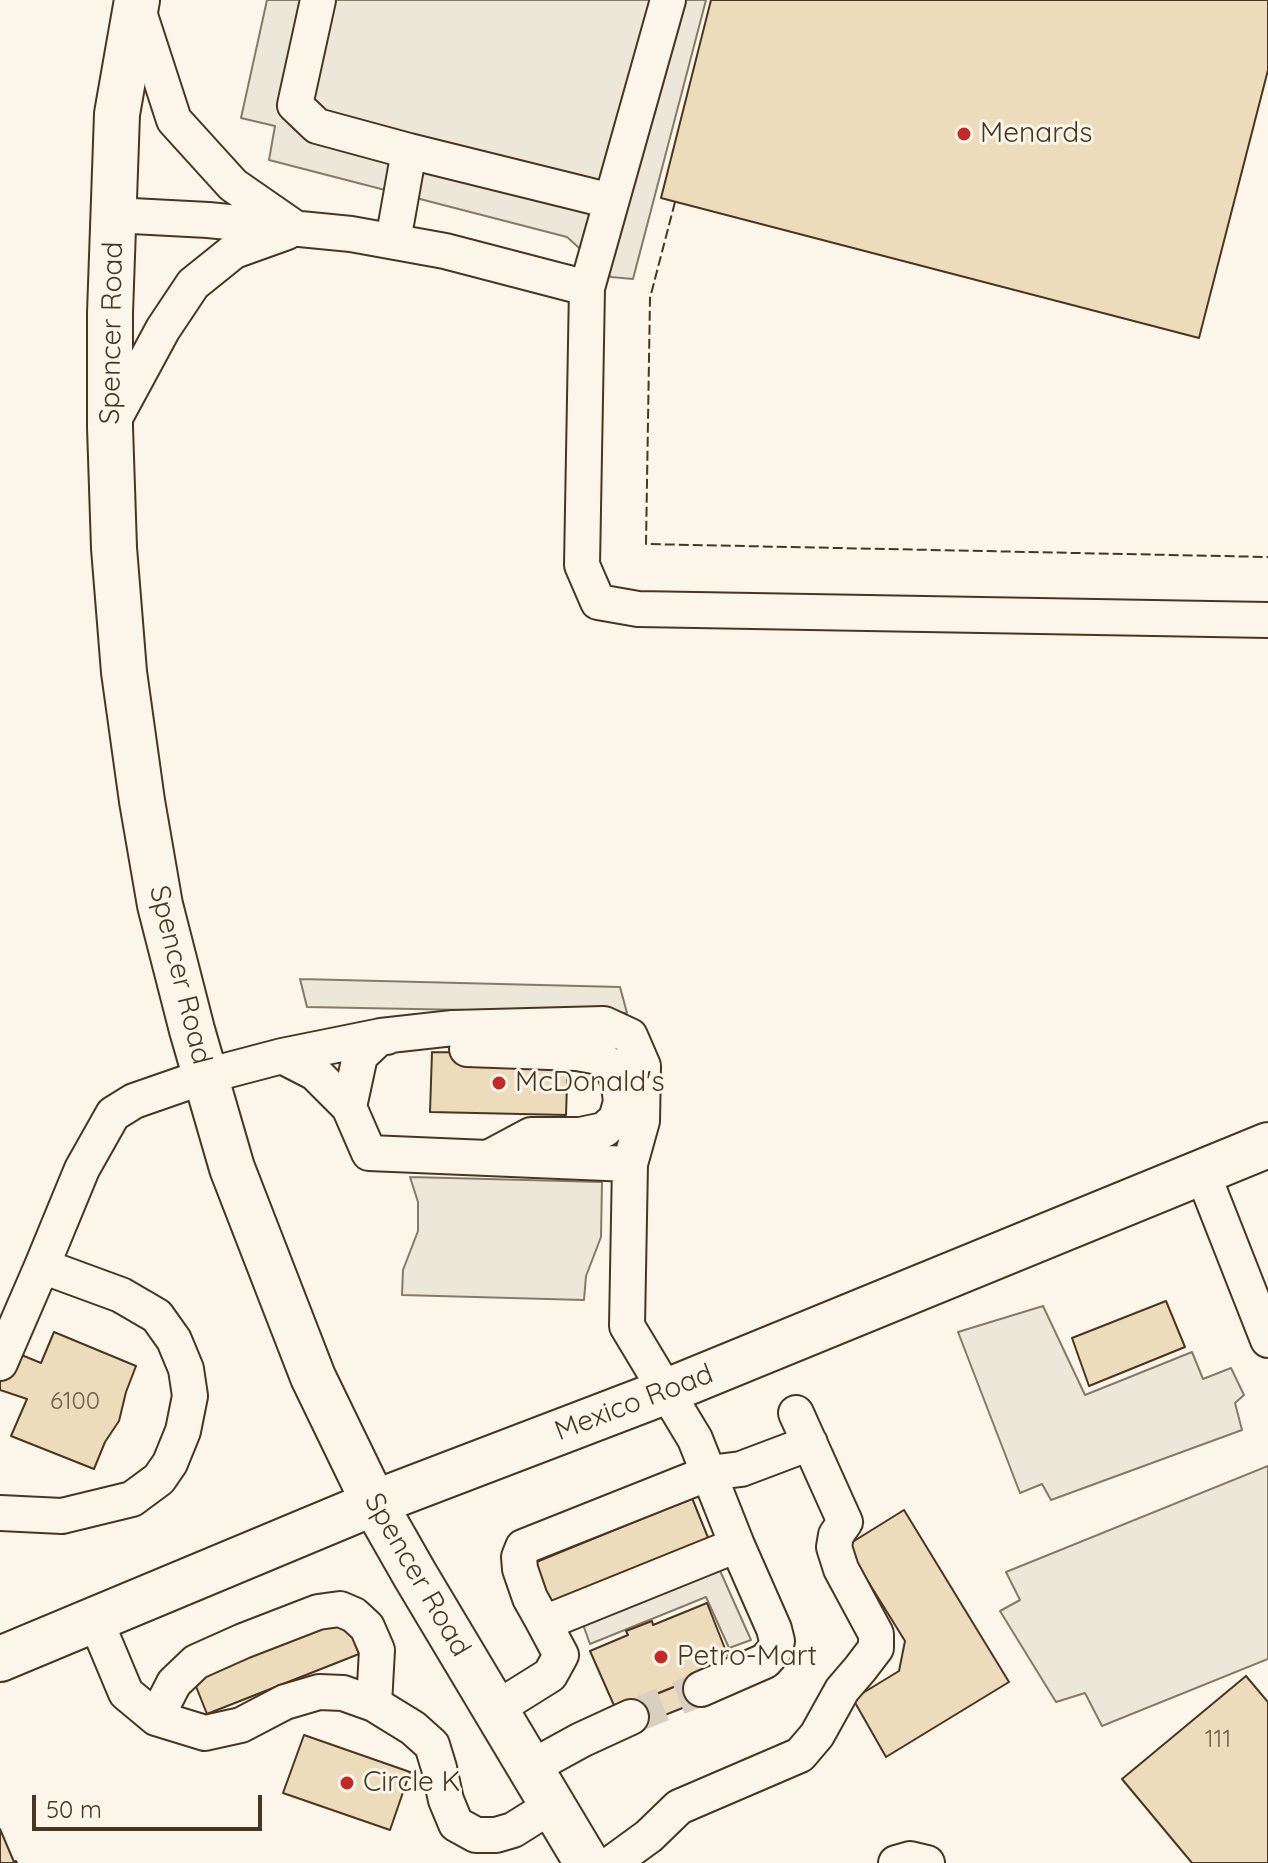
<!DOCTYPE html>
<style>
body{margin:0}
#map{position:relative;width:1268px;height:1863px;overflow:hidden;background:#fbf6e9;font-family:Quicksand,sans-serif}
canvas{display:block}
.scale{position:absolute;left:32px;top:1795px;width:230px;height:36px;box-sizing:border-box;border:4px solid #4a3520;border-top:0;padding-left:10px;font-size:24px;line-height:28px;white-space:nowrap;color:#4a3520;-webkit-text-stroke:6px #fbf6e9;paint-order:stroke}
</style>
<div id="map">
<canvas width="1268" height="1863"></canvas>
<div class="scale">50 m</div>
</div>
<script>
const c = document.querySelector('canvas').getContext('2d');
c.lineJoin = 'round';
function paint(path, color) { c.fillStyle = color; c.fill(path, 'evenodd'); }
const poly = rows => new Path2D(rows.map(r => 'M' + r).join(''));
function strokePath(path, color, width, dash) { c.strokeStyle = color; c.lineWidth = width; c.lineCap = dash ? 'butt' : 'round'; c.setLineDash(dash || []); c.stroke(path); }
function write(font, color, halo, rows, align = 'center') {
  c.font = font + ' Quicksand,sans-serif'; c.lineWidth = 6; c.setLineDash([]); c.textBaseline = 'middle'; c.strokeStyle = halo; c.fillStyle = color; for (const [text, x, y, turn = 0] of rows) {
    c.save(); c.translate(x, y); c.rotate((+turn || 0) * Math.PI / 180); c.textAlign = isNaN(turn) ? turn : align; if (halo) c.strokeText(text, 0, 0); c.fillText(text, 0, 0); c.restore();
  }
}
const parking = poly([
 [267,0,706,0,633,279,611,277,567,237,269,160,275,126,241,118,267,0],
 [300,979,620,987,627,1013,307,1007,300,979],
 [410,1177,602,1182,601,1237,586,1276,584,1300,402,1295,403,1270,418,1231,418,1202,410,1177],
 [1043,1306,1085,1395,1192,1352,1203,1379,1231,1368,1244,1395,1235,1403,1242,1430,1051,1500,1042,1484,1020,1493,958,1332,1043,1306],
 [1268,1466,1268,1659,1102,1726,1085,1693,1056,1702,1000,1611,1020,1600,1006,1572,1268,1466],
 [717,1564,751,1640,729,1648,706,1597,590,1644,581,1619,717,1564]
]);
paint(parking, '#ede7d9');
strokePath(parking, '#887966', 2);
const building = poly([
 [711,0,1268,0,1268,70,1199,338,661,198,711,0],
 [432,1052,568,1054,566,1115,430,1112,432,1052],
 [1166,1301,1185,1347,1089,1386,1072,1338,1166,1301],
 [54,1332,136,1366,126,1392,119,1421,105,1442,94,1469,11,1436,27,1399,0,1390,0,1365,7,1349,41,1363,54,1332],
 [692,1498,709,1540,550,1604,534,1563,692,1498],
 [904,1510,1009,1682,886,1757,853,1699,899,1671,905,1641,846,1546,904,1510],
 [707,1603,731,1664,616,1710,590,1651,628,1635,626,1631,652,1621,653,1625,707,1603],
 [345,1618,359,1654,207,1714,193,1679,345,1618],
 [1246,1676,1268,1702,1268,1863,1192,1863,1122,1779,1246,1676],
 [696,1678,705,1699,635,1727,627,1706,696,1678],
 [304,1735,410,1772,390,1830,283,1793,304,1735],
 [0,1829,14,1862,16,1861,17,1863,0,1863,0,1829]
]);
paint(building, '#ecdcbc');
strokePath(building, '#4a3520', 2);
strokePath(poly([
 [631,1717,701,1689]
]), '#d8cfc1', 34, [34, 17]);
const minor = poly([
 [318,0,295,105,317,126,409,151,393,241],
 [137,6,174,120,233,185,295,228],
 [409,151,611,201],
 [113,215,208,220,351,234,445,251,587,288,582,565,598,602,638,609,1268,620],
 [587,288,668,0],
 [110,427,163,329,193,284,234,251,287,232],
 [467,1049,577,1053,599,1057,613,1068,619,1085,621,1102,616,1119,604,1130,580,1135,531,1135,488,1158],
 [282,1056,315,1073,349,1107,369,1153,630,1164],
 [349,1107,360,1056,381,1036,387,1037],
 [1202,1172,1268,1340],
 [0,1363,42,1266],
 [0,1513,62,1516,132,1499,159,1479,170,1463,183,1431,190,1396,186,1369,174,1340,157,1316,121,1295,42,1266,82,1169,113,1114,134,1101,206,1076,282,1056,381,1036,453,1028,604,1024,630,1036,643,1066,642,1121,630,1164,627,1326,695,1439,737,1545,544,1623,561,1655,550,1675,494,1710],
 [95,1619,126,1693,156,1718,205,1733,241,1725,285,1702,319,1692,343,1693,374,1704,413,1728,432,1745,439,1768,446,1800,456,1824,476,1835,496,1835,513,1830,553,1805],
 [544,1623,530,1598,520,1569,519,1557,523,1547,709,1473,741,1469,810,1443],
 [701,1689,765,1661,774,1651,777,1641,774,1629,737,1545],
 [156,1718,174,1683,196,1662,243,1641,318,1612,340,1609,354,1615,367,1627,377,1650,374,1704],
 [530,1768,581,1740,631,1717],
 [612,1863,649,1836,679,1807,800,1755,817,1735,842,1690,860,1669,876,1648,876,1634,841,1569,834,1547,836,1535,845,1522,796,1413],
 [896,1863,910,1859,927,1863]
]);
const major = poly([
 [137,0,117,114,110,313,110,427,114,548,124,672,142,801,160,905,192,1030,232,1168,313,1377,374,1503,415,1575,587,1863],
 [0,1659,374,1503,667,1391,1268,1145]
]);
strokePath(minor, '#4a3520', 38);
strokePath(major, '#4a3520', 48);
strokePath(minor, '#fbf6e9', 34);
strokePath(major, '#fbf6e9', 44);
strokePath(poly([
 [675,202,650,298,646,544,1268,557]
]), '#4a3520', 2, [10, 4]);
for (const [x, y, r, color] of [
 [964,134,8,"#c62828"],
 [499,1083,8,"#c62828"],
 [661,1657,8,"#c62828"],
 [347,1783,8,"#c62828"]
]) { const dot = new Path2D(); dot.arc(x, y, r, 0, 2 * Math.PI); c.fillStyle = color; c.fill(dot); strokePath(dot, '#fbf6e9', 3); }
write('24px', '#725f47', null, [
 ["6100",75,1402],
 ["111",1218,1740]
]);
write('28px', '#4a3520', '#fbf6e9', [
 ["Menards",980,134],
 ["McDonald's",515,1083],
 ["Petro-Mart",677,1657],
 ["Circle K",363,1783]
], 'left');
write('28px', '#4a3520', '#fbf6e9', [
 ["Spencer Road",112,333,-89],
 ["Spencer Road",180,975,76],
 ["Mexico Road",634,1403,-21],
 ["Spencer Road",417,1575,60]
]);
</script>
